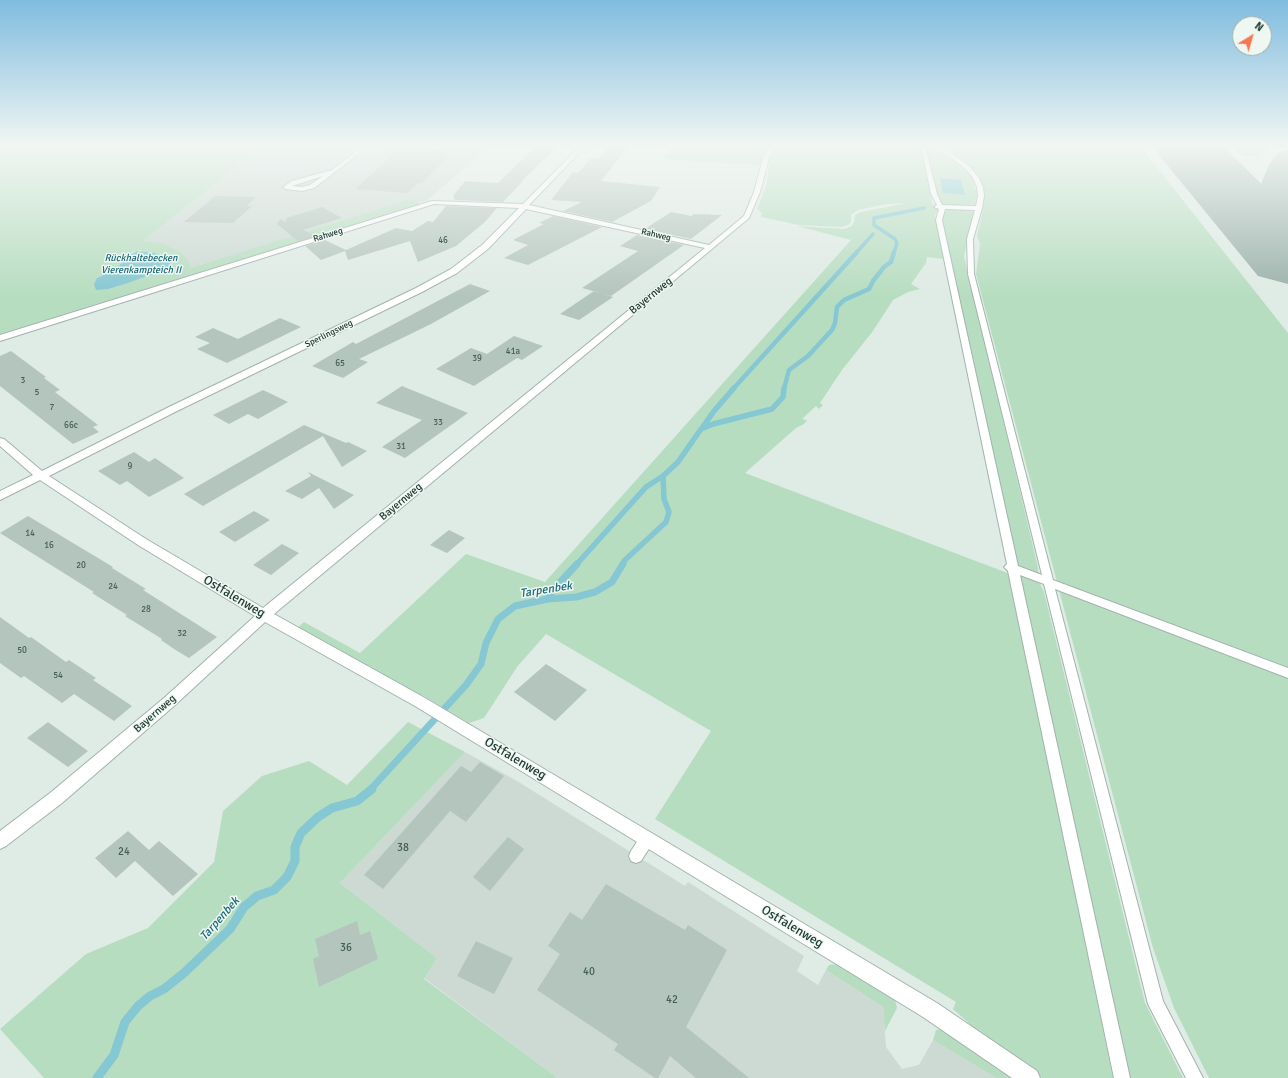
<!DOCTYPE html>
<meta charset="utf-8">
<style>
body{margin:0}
#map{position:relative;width:1288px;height:1078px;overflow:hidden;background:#dfebe5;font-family:Signika,sans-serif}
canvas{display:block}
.north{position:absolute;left:1232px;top:16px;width:40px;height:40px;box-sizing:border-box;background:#eff7f3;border:1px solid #9caca6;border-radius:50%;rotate:37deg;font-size:11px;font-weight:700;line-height:16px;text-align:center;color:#203b33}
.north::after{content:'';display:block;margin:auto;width:14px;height:18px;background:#f67752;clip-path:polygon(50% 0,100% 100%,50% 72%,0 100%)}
</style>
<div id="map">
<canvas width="1288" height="1078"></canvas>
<div class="north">N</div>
</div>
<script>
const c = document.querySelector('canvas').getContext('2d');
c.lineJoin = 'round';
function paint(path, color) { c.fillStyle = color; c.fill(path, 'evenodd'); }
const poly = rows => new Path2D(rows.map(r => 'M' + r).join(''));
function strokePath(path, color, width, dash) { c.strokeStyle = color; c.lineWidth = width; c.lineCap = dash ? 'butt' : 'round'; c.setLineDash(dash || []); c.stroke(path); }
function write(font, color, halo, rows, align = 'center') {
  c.font = font + ' Signika,sans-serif'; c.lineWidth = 3; c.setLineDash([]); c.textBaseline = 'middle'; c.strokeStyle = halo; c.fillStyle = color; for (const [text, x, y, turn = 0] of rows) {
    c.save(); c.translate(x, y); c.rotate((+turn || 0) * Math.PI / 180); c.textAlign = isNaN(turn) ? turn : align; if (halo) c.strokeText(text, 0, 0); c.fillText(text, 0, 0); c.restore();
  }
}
paint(poly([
 [263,146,491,146,426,201,188,271,139,244],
 [465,752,517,781,685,886,688,882,804,956,797,971,818,985,826,970,883,1007,886,1047,902,1069,919,1065,933,1040,996,1078,558,1078,424,978,437,958,340,883]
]), '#cddad4');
paint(poly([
 [0,146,263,146,143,241,164,244,180,252,187,259,191,268,408,200,417,201,420,204,91,307,0,337],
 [140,250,169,268,115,287,97,278,114,270,132,252],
 [673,146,920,146,932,203,939,209,935,215,944,259,927,257,926,263,911,284,920,289,908,292,893,300,873,331,842,370,820,403,823,405,819,409,816,406,802,419,807,420,804,424,796,428,745,473,1010,574,1113,1078,1042,1078,992,1044,953,1009,956,1002,655,819,711,731,546,634,517,667,484,718,469,723,422,695,420,697,297,628,304,622,360,653,466,554,545,582,851,240,797,226,844,229,852,226,854,222,855,215,861,212,907,203,887,204,858,210,851,215,851,222,848,225,842,227,799,225,761,217,762,213,757,209,766,187,769,166,662,159],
 [925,146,935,146,939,151,964,169,972,177,977,195,975,204,947,206,943,206,937,200],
 [946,146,1140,146,1288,333,1288,1078,1209,1078,1174,1008,1153,948,976,274,980,244,977,236,983,209,984,187,980,178,973,168],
 [1232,146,1273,146,1257,156,1249,157,1243,156],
 [953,208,963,209,974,212,964,256,1037,563,1039,575,1017,566,941,220,944,212],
 [1018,572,1039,582,1044,592,1145,1003,1183,1078,1127,1078],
 [408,722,465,752,340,883,437,958,424,979,558,1078,44,1078,0,1029,86,954,148,928,214,862,223,811,262,776,309,761,347,785],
 [838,964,895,1000,897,1008,885,1031,883,1007,826,970,829,965],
 [942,1029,972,1049,1011,1078,996,1078,933,1040,936,1030]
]), '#b7ddc0');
paint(poly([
 [940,178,961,180,965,195,943,193],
 [137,251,155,253,166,259,171,265,169,268,128,283,108,289,96,290,94,284,97,278,114,270,131,254]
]), '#85c7d2');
strokePath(poly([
 [856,253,873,234],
 [894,253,897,243,895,239,874,225,874,218,924,208]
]), '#85c7d2', 3.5);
strokePath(poly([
 [733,389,857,252],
 [784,389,789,370,808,356,832,330,835,323,837,307,844,300,869,289,873,281,884,267,891,262,894,252]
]), '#85c7d2', 4.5);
strokePath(poly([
 [702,428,714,411,734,388],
 [576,565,646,487,663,476],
 [622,565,625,560,666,522,669,512,664,499,663,476,678,462,701,429,713,424,772,409,783,397,784,388]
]), '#85c7d2', 5.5);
strokePath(poly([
 [548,599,552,591,577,564],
 [370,790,466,685,481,664,486,643,498,619,515,606,548,599,576,597,595,592,612,582,623,564]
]), '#85c7d2', 7);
strokePath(poly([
 [97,1078,114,1055,125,1022,138,1006,150,996,164,989,184,973,230,929,244,907,257,896,274,890,287,877,295,861,295,847,301,833,318,817,332,808,357,801,372,789]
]), '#85c7d2', 9);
paint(poly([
 [1288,150,1288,256,1276,253,1268,239,1258,203,1262,181,1270,163,1279,152,1288,150]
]), '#9cb1aa');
paint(poly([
 [1153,146,1223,146,1288,210,1288,284,1258,276,1163,160,1153,146]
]), '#9cb1aa');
paint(poly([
 [536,146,558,146,522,181,523,181,503,202,455,200,453,196,465,181,498,183],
 [610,146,629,146,601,181,660,187,651,201,612,222,563,211,582,202,551,200,573,172,578,173,591,158,599,158],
 [399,149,451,154,422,183,418,183,407,193,355,189],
 [215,196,256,197,247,206,252,206,233,223,184,222],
 [446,206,497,208,485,222,456,246,418,262,410,241,348,260,345,251,321,260,305,246,325,240,346,250,396,228,412,231,428,221,433,222],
 [322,207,342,218,303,230,316,236,298,241,277,224,280,219,286,222,286,218],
 [671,212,692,216,693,214,722,215,691,239,645,229],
 [553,216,602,227,528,265,504,258,528,245,513,240,544,224,539,223],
 [637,235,684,245,611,296,582,288,638,251,620,246],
 [470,284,490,291,431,324,359,359,368,362,343,378,312,366,353,342,356,344],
 [594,291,613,297,579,320,560,314],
 [280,318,301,327,227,363,197,349,210,343,195,337,213,328,238,339],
 [514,336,543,346,522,360,517,358,474,386,436,369,471,348,487,354],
 [11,351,46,377,44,378,60,390,55,392,98,425,93,427,99,432,73,444,0,386,0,356],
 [402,386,468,413,405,458,382,447,422,420,376,403],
 [263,390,288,402,258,419,248,414,229,424,213,415],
 [304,425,346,443,348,442,367,451,342,467,323,436,203,506,184,494],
 [134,452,149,462,155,458,184,478,149,497,127,481,120,485,98,471],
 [308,472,354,495,334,509,319,488,302,499,285,491,311,476],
 [254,511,270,520,235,542,219,532],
 [28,516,113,567,112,568,146,589,143,590,217,637,189,658,174,649,161,640,162,639,125,616,127,615,92,593,94,592,0,533],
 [449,530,465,538,447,553,430,545],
 [282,544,299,553,271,575,253,565],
 [0,617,29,638,31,637,66,662,69,660,96,678,93,680,132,706,114,721,74,694,62,703,24,676,21,678,0,663],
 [546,664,587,690,555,721,514,692],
 [48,722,88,751,68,767,27,738],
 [480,762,504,776,466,822,450,811,383,889,364,875,461,766,471,772],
 [128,831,149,850,159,841,198,874,173,896,135,861,116,878,95,858],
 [508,837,524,849,490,891,473,877],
 [606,884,685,930,688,925,727,950,686,1027,749,1078,696,1078,670,1056,658,1078,655,1078,614,1050,618,1044,537,990,560,954,548,946,570,912,582,920],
 [357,921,360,935,370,931,378,959,319,987,313,959,319,956,315,939],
 [476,941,513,958,494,994,457,976]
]), '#b4c5be');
const lane = poly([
 [376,146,440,147,445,146,450,146,441,150,378,147,376,146],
 [921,146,925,146,937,194,942,205,976,206,978,196,977,187,973,178,966,169,943,152,939,146,943,146,947,150,970,167,979,178,983,187,984,196,982,208,973,239,974,274,1053,580,1288,668,1288,678,1055,589,1163,1001,1203,1078,1186,1078,1148,1004,1044,584,1020,575,1130,1078,1114,1078,1008,571,1004,567,1007,564,936,220,939,209,934,207,937,205,931,194,921,146],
 [945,209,975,210,967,239,968,274,1042,575,1018,566,942,220,945,209],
 [647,833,652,834,654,839,652,844,641,861,636,863,631,861,629,856,631,851,642,834,647,833]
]);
const street = poly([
 [363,146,369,146,314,188,302,191,286,189,283,187,292,181,332,170,363,146],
 [323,176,310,185,302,187,292,186,323,176],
 [580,146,586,146,529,205,709,245,744,216,754,192,763,158,770,146,776,146,769,158,760,192,749,218,274,614,425,698,937,1003,1037,1071,1040,1078,1012,1078,923,1017,415,706,265,622,174,706,62,803,6,846,0,849,0,831,50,793,164,698,255,616,138,545,40,480,0,500,0,491,33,475,0,446,0,438,4,439,42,471,169,407,416,288,451,269,482,245,519,208,434,204,0,341,0,335,432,201,523,204,580,146],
 [526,209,705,248,263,608,146,539,49,476,177,411,422,292,457,273,488,249,526,209]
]);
strokePath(lane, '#a2b3ac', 2);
strokePath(street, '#a2b3ac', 2);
paint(lane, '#fff');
paint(street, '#fff');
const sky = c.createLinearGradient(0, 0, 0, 296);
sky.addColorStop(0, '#80bcdf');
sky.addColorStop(0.49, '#f1f6f3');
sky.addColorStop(1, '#f1f6f300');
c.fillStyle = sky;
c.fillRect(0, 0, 1288, 296);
write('9px', '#203b33', '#eff7f3', [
 ["Rahweg",328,235,-17],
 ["Rahweg",656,235,13],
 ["Sperlingsweg",329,334,-26]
]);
write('9px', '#455e56', null, [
 ["46",443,241],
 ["41a",513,352],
 ["39",477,359],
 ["65",340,364],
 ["3",23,381],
 ["5",37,393],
 ["7",52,408],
 ["33",438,423],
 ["66c",71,426],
 ["31",401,447],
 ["9",130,467],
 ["14",30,534],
 ["16",49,546],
 ["20",81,566],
 ["24",113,587],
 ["28",146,610],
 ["32",182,634],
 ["50",22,651],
 ["54",58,676]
]);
write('italic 10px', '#196a78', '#eff7f3', [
 ["Rückhaltebecken",141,258],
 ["Vierenkampteich II",141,270]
]);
write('11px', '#203b33', '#eff7f3', [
 ["Bayernweg",651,296,-39],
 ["Bayernweg",401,502,-40],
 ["Bayernweg",155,714,-41]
]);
write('11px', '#455e56', null, [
 ["38",403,848],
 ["24",124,852],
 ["36",346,948],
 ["40",589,972],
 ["42",672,1000]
]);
write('italic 12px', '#196a78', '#eff7f3', [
 ["Tarpenbek",546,590,-9],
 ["Tarpenbek",220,919,-49]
]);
write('13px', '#203b33', '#eff7f3', [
 ["Ostfalenweg",234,597,31],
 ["Ostfalenweg",515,759,31],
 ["Ostfalenweg",792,927,31]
]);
</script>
